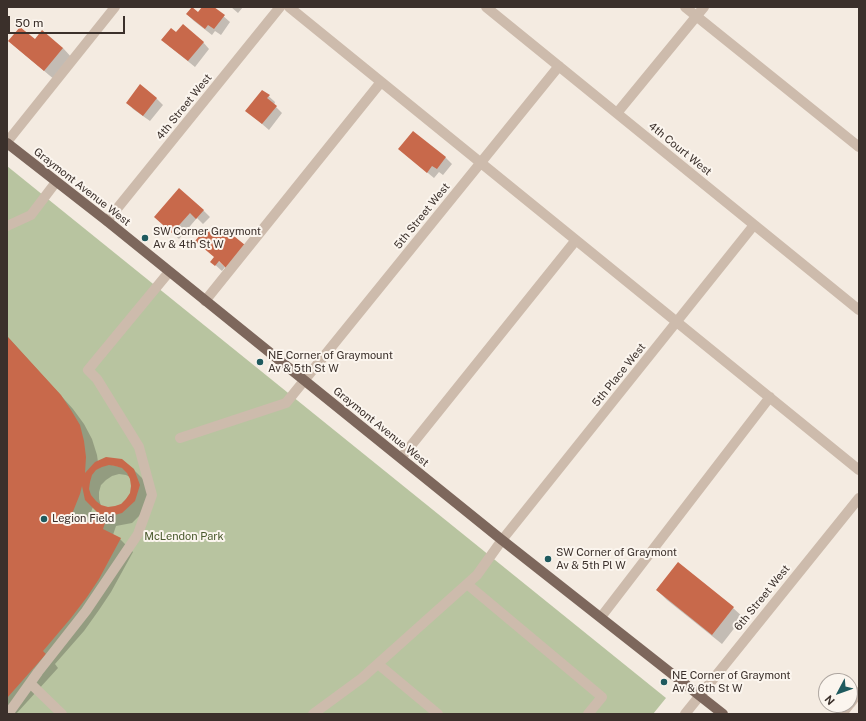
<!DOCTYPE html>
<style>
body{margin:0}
#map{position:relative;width:866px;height:721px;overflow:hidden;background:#f4ebe1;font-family:"Public Sans",sans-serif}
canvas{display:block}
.frame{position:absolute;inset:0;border:8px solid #3b302b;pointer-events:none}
.north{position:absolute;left:818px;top:673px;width:40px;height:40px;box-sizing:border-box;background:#fbf5ee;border:1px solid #aea6a0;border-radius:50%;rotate:229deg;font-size:11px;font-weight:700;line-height:16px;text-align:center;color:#3b302b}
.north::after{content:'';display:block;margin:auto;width:14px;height:18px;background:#1f5a5e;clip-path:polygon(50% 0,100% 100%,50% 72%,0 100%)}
.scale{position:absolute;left:8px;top:16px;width:117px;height:18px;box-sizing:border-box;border:2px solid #3b302b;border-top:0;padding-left:5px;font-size:12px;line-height:14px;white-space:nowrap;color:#3b302b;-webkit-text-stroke:3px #fbf5ee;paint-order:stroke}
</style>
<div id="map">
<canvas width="866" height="721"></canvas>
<div class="frame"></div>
<div class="north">N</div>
<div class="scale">50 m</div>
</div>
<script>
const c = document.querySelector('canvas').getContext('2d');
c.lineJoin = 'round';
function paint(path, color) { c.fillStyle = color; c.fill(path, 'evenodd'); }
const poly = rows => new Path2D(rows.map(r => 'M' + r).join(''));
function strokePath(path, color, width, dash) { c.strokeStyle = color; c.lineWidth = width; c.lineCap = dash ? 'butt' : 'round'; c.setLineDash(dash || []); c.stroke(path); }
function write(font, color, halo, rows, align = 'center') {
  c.font = font + ' "Public Sans",sans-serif'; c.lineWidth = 4; c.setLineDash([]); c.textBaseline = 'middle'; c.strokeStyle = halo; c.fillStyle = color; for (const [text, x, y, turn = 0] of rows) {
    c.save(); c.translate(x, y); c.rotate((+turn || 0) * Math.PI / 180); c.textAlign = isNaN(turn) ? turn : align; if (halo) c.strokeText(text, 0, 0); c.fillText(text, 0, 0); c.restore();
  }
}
paint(poly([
 [7,166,666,698,653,714,7,714]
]), '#b8c4a0');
paint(poly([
 [203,7,213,7,230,22,221,35,215,31,212,35,194,21,187,14,198,13],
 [231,7,243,7,238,13],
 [176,34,203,42,209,49,195,67,169,46],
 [9,41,35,41,63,48,72,58,55,80,19,50],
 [263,91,275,102,274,105,282,113,269,130,247,111],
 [156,98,163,105,150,121,133,109,127,102],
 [413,132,446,158,452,164,443,175,439,172,434,178,406,155],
 [203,210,210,217,203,224,197,218,179,239,155,217],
 [215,258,225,267,222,271,212,262],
 [7,336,73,409,84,424,92,439,97,455,98,462,134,470,144,480,149,495,144,511,132,523,116,526,113,535,120,539,133,552,111,592,99,610,84,631,55,664,58,668,16,714,7,714],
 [119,474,126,475,130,477,132,486,131,493,122,504,115,507,108,508,101,506,99,499,99,492,101,485,106,480,112,476],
 [93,507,98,512,91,525,87,522],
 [657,590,733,608,743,617,722,644,667,600]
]), '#0003');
paint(poly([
 [192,7,198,12,202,7,214,7,225,15,214,29,208,25,205,29,186,14],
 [183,24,204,42,188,61,161,40,171,28,176,32],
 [20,27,35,39,42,30,63,48,44,71,8,41],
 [140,84,157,98,143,116,126,103],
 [262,90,270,95,267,98,277,106,262,124,245,111],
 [413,131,446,157,437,169,432,166,427,173,398,149],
 [179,188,204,210,196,219,190,213,172,233,154,217],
 [206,228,217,237,224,228,245,245,226,268,219,261,215,266,210,262,214,257,195,241],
 [7,336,61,395,71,410,80,425,84,441,86,457,85,473,95,462,106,457,122,459,134,469,140,485,135,501,122,513,107,517,103,529,121,538,99,579,87,597,71,618,43,651,46,654,7,698],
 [109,465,115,466,122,468,127,473,130,479,131,486,130,493,126,499,121,504,115,506,108,507,101,505,96,501,91,495,89,489,90,482,92,475,96,470,102,467],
 [82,486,85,500,97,512,91,524,72,514,80,494],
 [678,562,734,607,712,635,656,590]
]), '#c8694b');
strokePath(poly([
 [289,7,859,470],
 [486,7,859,310],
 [685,7,859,147],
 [617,113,704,7],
 [7,142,115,7],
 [107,221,280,7],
 [7,226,31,215,56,182],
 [205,301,381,82],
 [180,438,286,403,559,66],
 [401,458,576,240],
 [467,584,602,697,588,714],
 [601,617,770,397],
 [378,664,438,714],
 [30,683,62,714],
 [850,704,859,692],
 [8,714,38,672,86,611,138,534,152,495,139,447,97,379,88,370,169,272],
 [313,714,362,678,477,575,502,540,754,225],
 [685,714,859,498],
 [842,714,849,705]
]), '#cdbbac', 10);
strokePath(poly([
 [7,143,107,221,502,540,723,714]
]), '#7d675c', 10);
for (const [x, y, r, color] of [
 [145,238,4,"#1f5a5e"],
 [260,362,4,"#1f5a5e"],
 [44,519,4,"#1f5a5e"],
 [548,559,4,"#1f5a5e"],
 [664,682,4,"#1f5a5e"]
]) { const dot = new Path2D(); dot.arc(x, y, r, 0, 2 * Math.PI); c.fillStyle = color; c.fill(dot); strokePath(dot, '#fbf5ee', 1.5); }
write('11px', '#3b302b', '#fbf5ee', [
 ["4th Street West",184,107,-51],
 ["4th Court West",680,149,39],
 ["Graymont Avenue West",82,187,38],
 ["5th Street West",422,216,-51],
 ["5th Place West",619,375,-51],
 ["Graymont Avenue West",381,427,39],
 ["6th Street West",762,598,-51]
]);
write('11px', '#3b302b', '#fbf5ee', [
 ["SW Corner Graymont",153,232],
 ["Av & 4th St W",153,245],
 ["NE Corner of Graymount",268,356],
 ["Av & 5th St W",268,369],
 ["Legion Field",52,519],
 ["SW Corner of Graymont",556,553],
 ["Av & 5th Pl W",556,566],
 ["NE Corner of Graymont",672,676],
 ["Av & 6th St W",672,689]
], 'left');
write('11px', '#4a5a2e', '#fbf5ee', [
 ["McLendon Park",184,537]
]);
</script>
